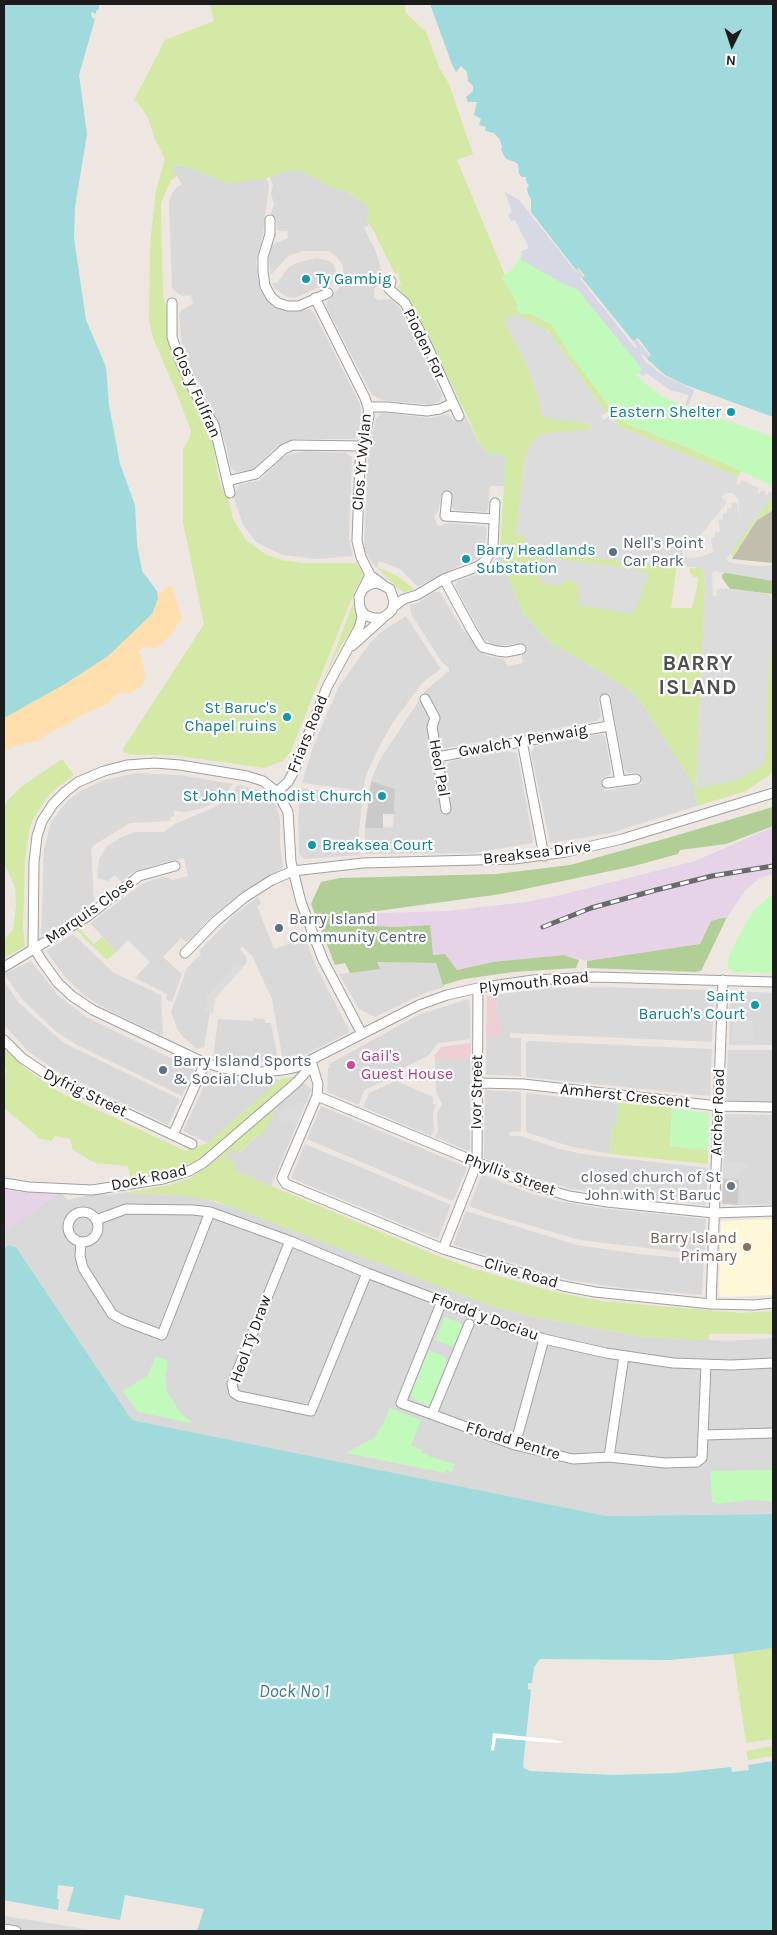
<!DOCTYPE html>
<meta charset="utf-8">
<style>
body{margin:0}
#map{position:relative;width:777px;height:1935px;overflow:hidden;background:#eee7e1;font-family:Karla,sans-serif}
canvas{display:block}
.frame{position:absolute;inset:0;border:5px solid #1c1c1c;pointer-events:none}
.north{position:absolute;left:707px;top:20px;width:50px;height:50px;-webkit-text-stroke:4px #fff;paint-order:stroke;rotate:184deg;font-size:14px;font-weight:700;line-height:20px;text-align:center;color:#1c1c1c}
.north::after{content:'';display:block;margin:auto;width:18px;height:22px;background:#1c1c1c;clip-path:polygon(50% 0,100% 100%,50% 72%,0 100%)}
</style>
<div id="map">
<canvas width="777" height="1935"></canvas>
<div class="frame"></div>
<div class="north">N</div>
</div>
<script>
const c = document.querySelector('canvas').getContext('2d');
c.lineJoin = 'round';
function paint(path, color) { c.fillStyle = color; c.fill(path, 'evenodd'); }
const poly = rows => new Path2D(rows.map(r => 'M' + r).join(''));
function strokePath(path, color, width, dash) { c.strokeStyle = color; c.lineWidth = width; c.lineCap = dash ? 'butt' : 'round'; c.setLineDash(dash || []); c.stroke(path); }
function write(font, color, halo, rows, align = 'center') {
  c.font = font + ' Karla,sans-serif'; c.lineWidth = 4.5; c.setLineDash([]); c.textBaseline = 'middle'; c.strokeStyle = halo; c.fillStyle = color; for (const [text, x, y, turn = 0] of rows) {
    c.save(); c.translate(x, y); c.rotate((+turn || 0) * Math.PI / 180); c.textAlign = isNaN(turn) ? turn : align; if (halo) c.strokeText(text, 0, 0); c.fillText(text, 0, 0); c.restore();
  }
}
paint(poly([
 [177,165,185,166,227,183,266,178,269,185,263,234,256,261,260,288,268,301,279,309,299,311,309,309,313,311,360,404,362,420,357,437,354,439,294,439,274,449,254,469,239,472,234,471,230,466,226,444,219,425,199,382,192,374,182,345,179,315,181,310,193,304,191,295,182,296,172,289,169,203,172,193,176,188,182,184,171,168],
 [286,171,301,171,333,188,348,192,368,207,369,216,365,219,369,225,364,228,375,249,383,275,381,284,374,289,374,297,378,300,391,299,400,308,442,395,440,401,431,405,382,400,372,395,326,306,328,300,332,298,331,295,338,290,344,275,342,264,337,257,328,251,303,251,288,256,272,274,271,274,269,259,271,245,288,238,287,231,279,231,277,229,276,218,269,219,274,204,271,194,273,185,270,177],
 [317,258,330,261,334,265,337,275,331,286,328,288,324,285,295,298,287,297,275,289,272,283,277,283,288,268,296,263],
 [387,413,430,418,448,414,454,421,466,416,479,444,487,451,487,454,506,455,504,486,490,486,488,509,486,512,455,510,452,507,452,497,441,496,438,512,434,516,438,526,450,523,484,526,487,529,484,552,480,558,471,561,468,554,462,555,464,563,419,586,417,586,400,569,379,561,376,568,367,555,364,548,368,454,376,419,380,414],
 [306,451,346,453,352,457,349,539,353,556,317,559,282,555,256,542,243,525,233,494,236,493,239,485,260,480,282,458,289,454],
 [500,545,504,568,523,613,547,640,626,687,637,696,694,785,697,806,611,833,551,843,550,842,531,753,535,746,602,734,605,737,611,770,610,775,602,778,604,791,642,784,640,772,629,773,624,770,610,694,598,697,601,716,597,721,445,748,442,747,440,739,427,742,434,773,445,770,446,765,451,761,508,751,517,753,533,839,533,843,473,853,365,854,365,828,393,827,395,789,371,781,379,761,426,690,449,671,449,668,442,662,411,614,410,605,418,603,434,592,440,592,464,632,466,632,478,650,488,656,504,659,508,666,523,663,520,644,496,646,484,639,455,586,458,581,474,576,490,566,496,558],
 [406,616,441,669,427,679,420,686,394,721,381,743,366,775,363,791,302,783,313,747,339,686,370,643,381,632],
 [137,773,180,775,233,784,223,797,203,808,186,812,174,811,174,816,170,818,170,821,130,823,94,845,91,850,94,900,82,914,41,936,44,849,51,822,68,800,82,790,105,780],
 [237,785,259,790,276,805,280,819,280,845,283,868,245,890,210,918,188,941,185,941,181,938,163,957,182,974,172,1002,166,999,167,994,135,978,150,962,128,940,116,952,90,923,142,884,161,877,165,877,173,880,188,876,184,858,147,867,130,874,121,882,115,875,108,881,97,878,99,859,106,847,122,837,135,832,163,832,177,823,215,807,231,796],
 [301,788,363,796,359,831,360,855,304,859,299,854,298,818],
 [258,897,261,904,257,906,274,949,305,938,317,968,349,1030,348,1033,300,1057,283,1061,272,999,252,956,243,947,240,949,246,957,247,962,243,967,237,962,205,1011,210,1012,204,1047,197,1049,183,1037,177,1029,171,1012,187,968,201,954,199,951,236,913],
 [73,934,114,973,161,995,163,1034,161,1035,108,1010,85,996,65,977,46,951],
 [31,961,58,995,86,1017,195,1070,182,1096,75,1044,53,1029,23,1000,4,974],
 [377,962,436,963,444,987,425,993,375,1017,359,1009,339,974,379,969],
 [4,981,19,1003,64,1043,180,1099,168,1125,58,1072,29,1052,4,1025],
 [601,987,714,990,712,1042,510,1033,510,1038,521,1038,521,1076,486,1075,486,1036,501,1036,495,995,546,988],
 [734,991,773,993,773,1045,729,1045,730,994],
 [468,999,470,1002,470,1039,438,1043,429,1055,396,1072,391,1078,364,1090,359,1105,327,1092,328,1069,330,1067,329,1064,420,1014],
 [253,1018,265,1019,265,1023,271,1023,278,1061,240,1062,213,1058,218,1019,253,1021],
 [528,1041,712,1049,710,1096,526,1077,526,1043],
 [728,1050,773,1050,773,1102,728,1101,726,1099],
 [435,1059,470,1059,470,1149,468,1151,435,1137,438,1130,437,1113,442,1104,436,1092],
 [209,1075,238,1080,278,1079,279,1081,208,1143,183,1131],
 [396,1081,433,1097,433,1104,436,1105,433,1112,434,1130,431,1136,363,1107,369,1093],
 [302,1082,312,1089,271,1186,233,1170,224,1157,233,1149,240,1152,259,1134,271,1110],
 [485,1090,521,1092,521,1131,509,1132,510,1136,521,1136,559,1149,583,1154,708,1168,706,1205,571,1189,531,1177,484,1158],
 [526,1093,618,1103,616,1127,612,1127,610,1154,572,1147,528,1133,526,1131],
 [321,1106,466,1167,466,1170,453,1201,307,1139],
 [725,1114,773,1115,773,1204,738,1205,739,1180,723,1179],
 [305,1144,451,1205,438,1239,291,1178],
 [482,1174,526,1192,559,1201,599,1208,706,1219,704,1255,580,1240,487,1213,469,1206],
 [60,1192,68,1200,100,1192,109,1195,125,1193,178,1195,201,1198,232,1207,494,1307,534,1317,644,1337,730,1341,773,1338,773,1514,607,1516,132,1420,15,1246,10,1245,4,1249,4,1231],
 [466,1211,577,1245,639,1254,704,1260,702,1295,622,1288,569,1280,453,1245],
 [4,1916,61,1925,97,1931,4,1931]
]), '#dad9d9');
paint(poly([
 [495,995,501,1036,486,1036,487,996],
 [471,1043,470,1059,435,1059,434,1056,441,1047]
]), '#efcfd4');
paint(poly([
 [773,827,773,874,760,878,746,890,727,917,711,921,700,944,587,961,564,955,493,962,457,970,445,954,433,955,429,925,395,927,355,925,355,914,447,911,526,902,561,895,695,861],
 [4,1186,32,1192,60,1192,4,1231]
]), '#e7d3e7');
paint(poly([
 [773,1219,773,1295,721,1297,719,1294,721,1221]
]), '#fff8d9');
paint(poly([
 [371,781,395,789,394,814,383,814,383,828,365,828],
 [723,1179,739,1180,738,1205,722,1204]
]), '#cacaca');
paint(poly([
 [773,510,773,563,732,559,756,521]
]), '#c2bead');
paint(poly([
 [210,4,404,4,406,13,426,32,439,67,449,84,473,154,457,160,505,275,502,277,519,306,517,307,520,314,531,314,552,325,568,351,611,409,606,413,548,331,522,318,506,317,507,326,527,366,539,399,542,415,590,424,589,430,542,434,538,436,530,446,525,458,516,535,525,536,531,547,544,549,539,582,565,579,576,582,579,587,579,605,634,569,556,559,556,555,679,565,676,570,671,608,692,608,697,587,698,577,694,577,690,573,690,568,701,568,704,573,705,588,696,789,767,747,767,691,773,630,773,772,768,776,746,791,697,806,694,785,637,696,626,687,547,640,523,613,504,568,500,545,506,455,487,454,487,451,479,444,471,424,439,359,436,356,429,337,411,303,397,286,401,285,398,273,395,274,372,228,365,219,369,216,368,207,348,192,333,188,301,171,286,171,264,179,227,183,185,166,177,165,171,168,177,176,171,180,161,203,163,297,168,310,168,337,187,385,208,425,212,438,218,476,224,494,227,494,233,519,246,540,265,554,281,560,304,563,356,563,362,572,363,577,355,590,291,751,283,761,264,768,172,755,135,755,124,753,123,749,204,624,183,522,183,449,189,439,191,431,175,389,153,338,149,321,150,244,156,190,165,159,154,137,148,118,141,107,134,100,165,40,214,21],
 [613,412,628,424,699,452,741,471,738,477,621,427,609,416],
 [773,495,773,510,756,521,732,559,731,552],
 [376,567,396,575,414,589,405,592,400,590],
 [355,599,358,620,336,654,324,679],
 [62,759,74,775,53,791,45,800,32,821,29,832,25,861,23,927,25,946,4,958,4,939,13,930,16,906,15,887,4,863,4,809,7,801,21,787],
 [79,928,94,944,102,937,116,952,107,960,76,930],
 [4,1049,26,1069,59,1092,186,1151,188,1149,208,1143,282,1078,294,1077,207,1156,187,1169,159,1176,130,1178,128,1166,95,1163,73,1150,70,1139,55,1136,52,1141,36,1138,37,1136,4,1108,4,1083,6,1071,4,1065],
 [618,1103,672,1108,670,1146,708,1150,708,1164,610,1154,612,1127,616,1126],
 [271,1110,274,1113,262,1136,258,1134,240,1152,233,1149,224,1157,236,1163,233,1170,438,1256,471,1268,551,1291,601,1301,742,1313,773,1311,773,1334,709,1334,709,1340,644,1337,534,1317,494,1307,215,1201,178,1195,125,1193,109,1195,165,1186,188,1179,207,1167],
 [773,1648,773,1739,746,1743,733,1654],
 [773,1746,773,1756,748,1760,746,1751]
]), '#d3e9a5');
paint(poly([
 [725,572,773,579,773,594,730,589,722,578,722,575],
 [773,807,773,826,726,844,680,850,678,854,634,866,501,894,355,914,355,925,395,927,430,925,433,955,445,954,457,970,493,962,564,955,579,960,576,968,513,972,464,979,443,985,436,963,377,962,380,969,350,973,345,963,335,965,311,904,321,882,340,878,497,874,570,865,664,839],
 [727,917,701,971,695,972,587,968,587,961,700,944,711,921]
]), '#b0ce95');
paint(poly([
 [172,585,182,620,177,625,172,634,155,649,146,646,138,651,142,658,145,679,141,686,132,693,120,693,114,696,109,703,80,716,67,725,50,732,37,741,14,746,6,751,4,749,4,661,157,591,161,593,168,586]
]), '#ffdfae');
paint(poly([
 [521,254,523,255,522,260,569,287,577,289,642,369,637,375,643,382,664,398,773,437,773,486,699,452,628,424,619,419,568,351,552,325,531,314,520,314,516,307,519,305,502,277,513,269],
 [773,894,773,973,734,972,730,970,727,963,730,953,750,915,758,906],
 [672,1108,709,1113,708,1150,670,1146],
 [445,1317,463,1324,454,1347,435,1340],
 [429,1350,445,1357,447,1361,429,1406,414,1400,411,1394],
 [156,1356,168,1361,165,1377,167,1392,182,1415,191,1421,191,1423,138,1412,123,1391,147,1376],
 [390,1408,421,1420,411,1446,422,1450,421,1453,428,1454,428,1456,454,1464,452,1472,446,1470,445,1473,346,1453,374,1438,383,1424],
 [773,1470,773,1501,748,1500,717,1504,712,1502,710,1471]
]), '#c2fabc');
paint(poly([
 [520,314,522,318,543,328,551,335,606,413,601,416,603,420,609,416,615,423,625,429,738,477,736,484,739,485,741,480,759,488,757,493,759,494,762,490,766,492,765,494,767,495,770,491,773,493,773,495,727,558,728,561,731,563,759,566,773,565,773,581,714,571,712,574,713,596,716,596,717,589,735,589,768,594,773,600,773,630,767,691,767,747,764,763,757,769,737,780,696,789,705,588,704,573,701,568,556,555,556,559,634,569,649,573,634,614,578,605,579,587,576,582,565,579,561,586,539,582,544,549,524,546,525,536,516,535,525,458,530,446,538,436,542,434,590,429,589,423,544,418,542,415,539,399,527,366,507,326,506,317],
 [726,493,732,493,738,499,740,519,737,502,731,503,732,508,727,508,727,513,723,514,723,519,718,520,720,532,715,532,715,537,711,538,713,552,700,557,688,558,683,554,682,549,683,547,688,551,727,502,721,497],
 [237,961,243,967,215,999,213,1013,205,1012,206,997],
 [733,1020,754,1021,753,1041,733,1041],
 [298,1101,306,1104,296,1125,286,1120,283,1124,276,1115,289,1103,294,1107],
 [724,1162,747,1163,747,1170,740,1170,739,1178,723,1177]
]), '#dcdcdc');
paint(poly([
 [505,192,519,200,577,273,576,270,578,268,584,277,582,278,579,277,635,348,637,347,633,341,636,339,650,356,647,359,642,354,641,355,646,362,664,376,694,390,688,406,685,405,689,395,670,390,646,373,643,376,640,374,639,372,642,369,577,289,569,287,521,260,523,255,520,252,529,248,515,220,511,221,508,215,512,212]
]), '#d6d8e3');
paint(poly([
 [4,4,101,5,99,5,99,9,96,11,96,14,92,12,91,13,92,18,95,19,79,75,87,134,75,207,74,238,86,320,106,367,109,405,120,464,135,505,137,544,142,571,157,591,158,599,152,614,108,656,65,684,4,718],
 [430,4,773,4,773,417,683,384,665,375,647,359,651,355,638,338,633,341,582,278,585,276,579,268,576,270,531,212,531,199,528,194,527,188,529,186,526,181,526,177,522,177,519,174,518,164,515,162,506,159,501,150,502,147,500,140,494,133,485,131,486,127,479,125,481,119,474,115,477,102,468,102,466,97,473,91,473,86,468,81,467,72,461,66,456,72,453,67],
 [9,1245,16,1247,132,1420,607,1516,773,1514,773,1648,733,1654,670,1660,540,1659,534,1667,532,1683,528,1683,528,1689,531,1690,523,1766,524,1768,530,1771,613,1775,675,1773,731,1767,732,1772,749,1770,748,1765,773,1761,773,1931,197,1931,204,1909,125,1895,120,1920,67,1911,74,1887,58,1885,57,1899,59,1899,58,1910,4,1900,4,1249]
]), '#a0dadc');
paint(poly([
 [493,1733,556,1740,563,1742,556,1743,496,1738,494,1751,491,1750]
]), '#fff');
const street = poly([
 [270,220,270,234,263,257,263,271,265,286,271,297,278,303,288,306,299,306,328,293],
 [391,281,389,289,405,303,426,343,459,416],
 [315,298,365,398,368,407,369,416,360,462,357,541,361,557,370,575,382,584],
 [172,303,172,337,181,363,194,391,214,425,230,493],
 [368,407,387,407,427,411,440,409,453,403],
 [227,481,256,474,284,449,293,445,362,446],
 [447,496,445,516,494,519],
 [444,579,471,629,482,647,497,651,506,652,521,649],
 [364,588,371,584,378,583,390,589,394,601,392,610,388,614,382,618,373,618,365,615,360,608,359,597,370,575],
 [393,607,404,599,417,595,444,579,479,566,486,560,493,546,495,503],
 [360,608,362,617,359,628,327,687,294,771,288,782,277,792,288,812,291,862,301,902,323,960,362,1034],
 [352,646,383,618],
 [425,699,435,718,432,727,446,809],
 [605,699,620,781],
 [522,741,544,856],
 [437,757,609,726],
 [607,783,636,779],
 [277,792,263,781,247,776,180,765,155,763,127,765,104,771,78,782,65,792,53,804,42,821,37,836,34,863,33,946,42,961,58,983,72,996,93,1010,205,1063,231,1070,261,1072,282,1070,297,1067,419,1005,447,995,478,988,533,980,596,977,773,982],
 [185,953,216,921,245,897,272,880,293,871,363,863,514,859,566,852,622,839,773,793],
 [4,967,88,916,139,876,175,866],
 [4,1040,22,1058,52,1078,192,1144],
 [311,1061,318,1084,317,1096,282,1178,286,1184,443,1249,563,1286,595,1292,711,1304,754,1305,773,1303],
 [478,1083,523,1084,718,1106,773,1107],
 [317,1096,532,1185,569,1196,607,1202,714,1213,773,1211],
 [173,1135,205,1063],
 [4,1183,29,1187,92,1190,163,1179,189,1171,203,1163,296,1083,306,1072,311,1061],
 '68 1227a15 15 0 1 1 30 0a15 15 0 1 1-30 0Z',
 [96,1220,126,1209,193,1210,210,1212,290,1241,367,1273,495,1322,544,1339,606,1353,673,1363,731,1365,773,1363],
 [290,1241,232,1384,234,1393,239,1396,311,1411,367,1273],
 [81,1242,80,1256,83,1268,112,1314,125,1321,162,1335,210,1212],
 [443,1249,477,1163,478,988],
 [442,1301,401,1403,515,1445,573,1459,609,1457,665,1463,697,1462,702,1458,706,1365],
 [711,1304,723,980],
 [432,1414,469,1324],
 [704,1435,773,1433],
 [515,1445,544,1339],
 [609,1457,624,1356],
 [4,1929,16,1931]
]);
strokePath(street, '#a0a0a0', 11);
strokePath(street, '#fff', 9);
const rail = poly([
 [543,927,591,908,656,890,712,876,773,866]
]);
strokePath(rail, '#6a6a6a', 5);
strokePath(rail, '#fff', 3, [9]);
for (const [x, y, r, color] of [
 [306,279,5,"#0f9aa8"],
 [731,412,5,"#0f9aa8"],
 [613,552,5,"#5c6f8a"],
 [466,559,5,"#0f9aa8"],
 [287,717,5,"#0f9aa8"],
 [382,796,5,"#0f9aa8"],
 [312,845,5,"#0f9aa8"],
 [279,928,5,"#5c6f8a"],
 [755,1005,5,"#0f9aa8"],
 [351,1065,5,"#d1479c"],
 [163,1070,5,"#5c6f8a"],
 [731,1186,5,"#6b7280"],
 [747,1247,5,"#8d6e63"]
]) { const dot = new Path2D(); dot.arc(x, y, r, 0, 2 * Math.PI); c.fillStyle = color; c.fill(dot); strokePath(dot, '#fff', 2); }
write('16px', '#0d838f', '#fff', [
 ["Ty Gambig",316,279,"left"],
 ["Eastern Shelter",721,412],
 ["Barry Headlands",476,550,"left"],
 ["Substation",476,568,"left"],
 ["St Baruc's",277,708],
 ["Chapel ruins",277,726],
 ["St John Methodist Church",372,796],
 ["Breaksea Court",322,845,"left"],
 ["Saint",745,996],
 ["Baruch's Court",745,1014]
], 'right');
write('16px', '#1c1c1c', '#fff', [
 ["Pioden For",424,344,64],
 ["Clos y Fulfran",196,392,66],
 ["Clos Yr Wylan",362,462,-85],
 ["Friars Road",308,734,-68],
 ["Gwalch Y Penwaig",523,741,-10],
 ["Heol Pal",439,768,80],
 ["Breaksea Drive",537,853,-7],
 ["Marquis Close",90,911,-35],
 ["Plymouth Road",534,983,-6],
 ["Ivor Street",477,1092,-89],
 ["Dyfrig Street",85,1093,26],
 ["Amherst Crescent",625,1096,6],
 ["Archer Road",718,1112,-88],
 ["Phyllis Street",510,1175,20],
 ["Dock Road",149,1178,-12],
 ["Clive Road",521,1273,16],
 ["Ffordd y Dociau",485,1317,20],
 ["Heol Tŷ Draw",251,1339,-70],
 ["Ffordd Pentre",513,1441,17]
]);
write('16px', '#4e5e75', '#fff', [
 ["Nell's Point",623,543],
 ["Car Park",623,561],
 ["Barry Island",289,919],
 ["Community Centre",289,937],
 ["Barry Island Sports",173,1061],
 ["& Social Club",173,1079]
], 'left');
write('16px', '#b23c85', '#fff', [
 ["Gail's",361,1056],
 ["Guest House",361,1074]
], 'left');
write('16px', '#5b616d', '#fff', [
 ["closed church of St",721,1177],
 ["John with St Baruc",721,1195]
], 'right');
write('16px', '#785e54', '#fff', [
 ["Barry Island",737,1238],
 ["Primary",737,1256]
], 'right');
write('italic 18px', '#407a95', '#fff', [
 ["Dock Nº 1",294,1692]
]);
c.letterSpacing = '1px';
write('bold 21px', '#4f4f4f', '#fff', [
 ["BARRY",698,664],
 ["ISLAND",698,688]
]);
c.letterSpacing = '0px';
</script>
